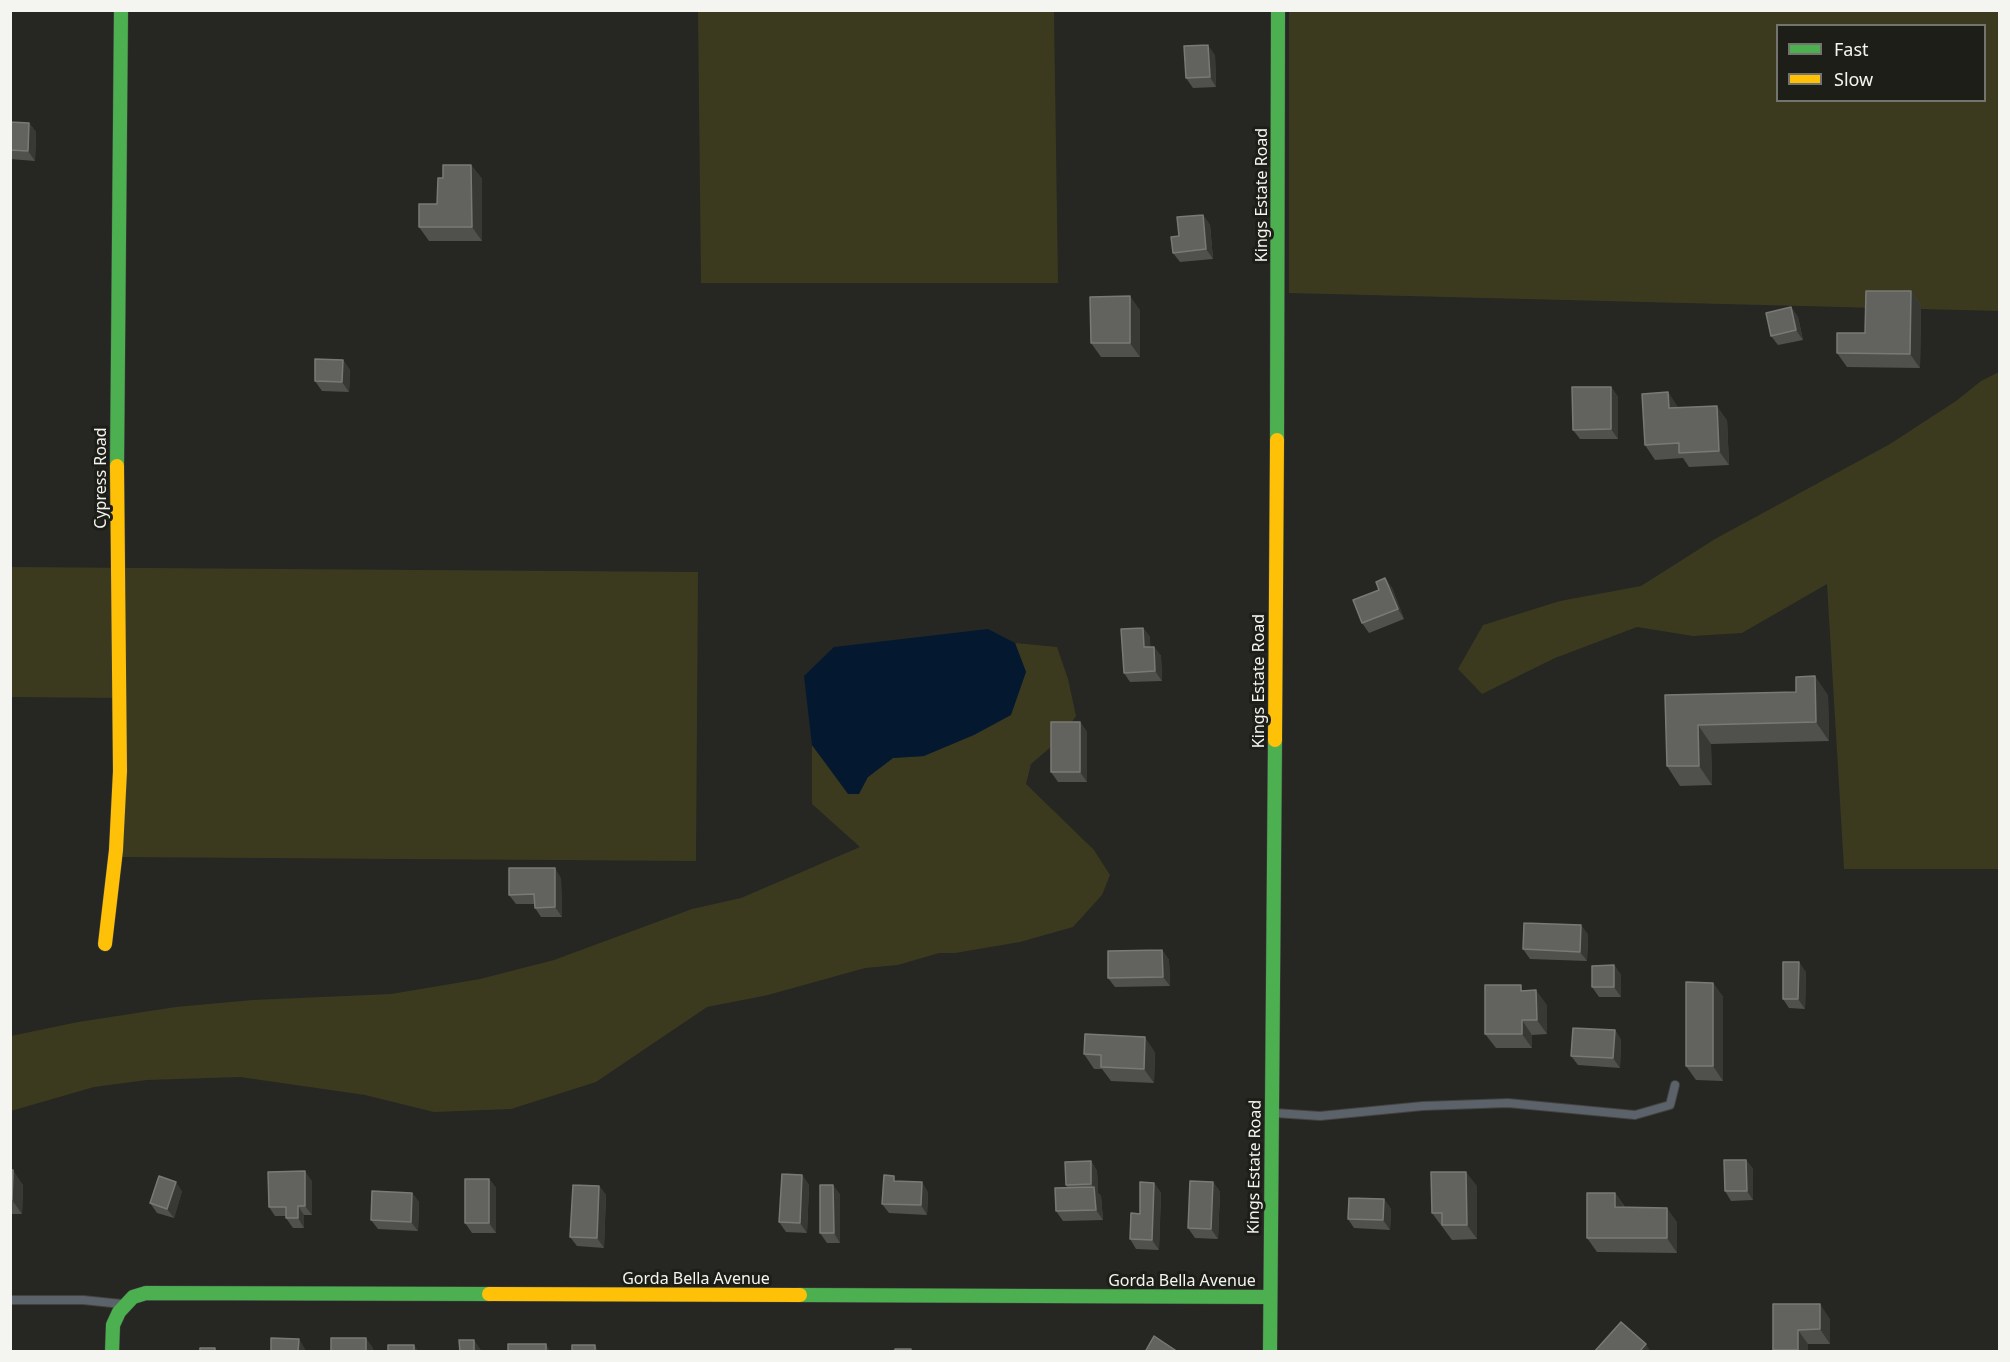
<!DOCTYPE html>
<style>
body{margin:0}
#map{position:relative;width:2010px;height:1362px;overflow:hidden;background:#262623;font-family:"Noto Sans",sans-serif}
canvas{display:block}
.frame{position:absolute;inset:0;border:12px solid #f4f4f0;pointer-events:none}
.legend{position:absolute;left:1776px;top:24px;width:210px;height:78px;box-sizing:border-box;background:#1e1e19;border:2px solid #74746f;margin:0;padding:8px 10px;list-style:none;font-size:18px;color:#f4f4f0}
.legend li{display:flex;align-items:center;gap:12px;height:30px}
.legend b{width:30px;border:2px solid #74746f}
</style>
<div id="map">
<canvas width="2010" height="1362"></canvas>
<div class="frame"></div>
<ul class="legend">
<li><b style="height:8px;background:#4caf50"></b>Fast</li>
<li><b style="height:8px;background:#ffc107"></b>Slow</li>
</ul>
</div>
<script>
const c = document.querySelector('canvas').getContext('2d');
c.lineJoin = 'round';
function paint(path, color) { c.fillStyle = color; c.fill(path, 'evenodd'); }
const poly = rows => new Path2D(rows.map(r => 'M' + r).join(''));
function strokePath(path, color, width, dash) { c.strokeStyle = color; c.lineWidth = width; c.lineCap = dash ? 'butt' : 'round'; c.setLineDash(dash || []); c.stroke(path); }
function write(font, color, halo, rows, align = 'center') {
  c.font = font + ' "Noto Sans",sans-serif'; c.lineWidth = 6; c.setLineDash([]); c.textBaseline = 'middle'; c.strokeStyle = halo; c.fillStyle = color; for (const [text, x, y, turn = 0] of rows) {
    c.save(); c.translate(x, y); c.rotate((+turn || 0) * Math.PI / 180); c.textAlign = isNaN(turn) ? turn : align; if (halo) c.strokeText(text, 0, 0); c.fillText(text, 0, 0); c.restore();
  }
}
paint(poly([
 [698,11,1054,11,1058,283,701,283],
 [1289,11,1999,11,1999,311,1289,293],
 [1778,26,1984,26,1984,100,1778,100],
 [1999,372,1999,869,1844,869,1827,584,1742,633,1693,636,1637,627,1555,658,1482,694,1458,669,1483,625,1560,601,1641,586,1715,539,1890,444,1956,401,1981,381],
 [11,567,698,572,696,861,119,857,120,698,11,697],
 [1015,643,1057,647,1068,679,1076,716,1059,740,1031,764,1026,784,1094,850,1110,875,1102,895,1073,927,1020,942,955,953,939,953,898,965,865,968,768,995,707,1007,596,1082,511,1109,434,1112,365,1095,240,1077,147,1080,94,1087,11,1111,11,1036,78,1022,176,1007,253,1000,391,994,480,979,554,960,692,909,741,898,860,847,812,804,812,745,828,765,868,777,893,758,924,756,1026,672]
]), '#3b3a1f');
paint(poly([
 [988,629,1015,643,1026,672,1011,715,974,735,924,756,893,758,868,777,859,794,848,794,812,745,804,676,834,647]
]), '#041930');
const lane = poly([
 [1275,1113,1320,1116,1423,1106,1508,1103,1635,1115,1670,1105,1675,1085],
 [10,1300,83,1300,122,1304]
]);
const fast = poly([
 [1277,440,1278,10],
 [117,466,121,10],
 [800,1295,1270,1297],
 [112,1352,113,1325,119,1312,133,1297,146,1293,489,1294],
 [1270,1352,1275,740]
]);
const slow = poly([
 [1275,740,1277,440],
 [105,944,116,850,120,771,117,466],
 [489,1294,800,1295]
]);
strokePath(lane, '#424241', 10);
strokePath(fast, '#424241', 15);
strokePath(slow, '#424241', 15);
strokePath(lane, '#5b626a', 8);
strokePath(fast, '#4caf50', 14);
strokePath(slow, '#ffc107', 14);
paint(poly([
 [1215,55,1216,87,1193,88,1186,78],
 [10,122,29,123,36,132,35,161,10,159],
 [471,165,482,179,482,241,429,241,419,227,437,204,443,178],
 [1203,215,1210,225,1213,259,1180,262,1173,253,1179,236],
 [1911,291,1921,306,1920,368,1847,367,1837,353,1865,333],
 [1791,307,1798,317,1803,340,1778,345,1771,336],
 [1140,310,1140,357,1101,357,1091,343],
 [343,360,350,370,349,392,322,391,315,381],
 [1611,387,1618,397,1618,439,1580,439,1573,430],
 [1668,392,1678,408,1727,420,1729,465,1689,467,1683,458,1655,460,1645,445],
 [1385,578,1392,588,1404,619,1369,633,1362,623],
 [1143,628,1150,637,1150,647,1154,647,1161,656,1162,681,1130,682,1124,673],
 [1665,695,1828,695,1829,741,1711,744,1712,785,1680,786,1667,766],
 [1080,722,1087,732,1087,782,1058,782,1051,772],
 [561,878,562,917,541,917,535,908,534,904,516,904,509,895],
 [1588,934,1587,961,1530,959,1523,949],
 [1162,950,1169,960,1170,986,1115,987,1108,978],
 [1614,965,1621,975,1621,997,1599,997,1592,987],
 [1806,972,1805,1009,1789,1008,1783,999],
 [1713,983,1723,997,1723,1081,1696,1080,1686,1066],
 [1547,1005,1547,1034,1532,1035,1532,1048,1496,1048,1485,1034],
 [1615,1030,1621,1040,1620,1068,1578,1065,1571,1056],
 [1155,1052,1154,1083,1111,1081,1102,1069,1094,1069,1084,1054],
 [1746,1160,1753,1169,1753,1200,1731,1201,1725,1191],
 [1091,1161,1097,1171,1098,1193,1101,1196,1103,1220,1063,1221,1056,1211,1068,1188,1066,1185],
 [10,1170,23,1185,22,1214,10,1214],
 [802,1175,809,1185,807,1233,786,1232,779,1222],
 [489,1179,496,1188,496,1233,472,1233,465,1223],
 [312,1181,312,1215,304,1215,304,1228,293,1228,286,1218,286,1216,275,1216,269,1207],
 [898,1181,928,1192,927,1215,889,1213,882,1204],
 [1213,1182,1220,1192,1218,1239,1195,1238,1188,1228],
 [1154,1183,1161,1193,1159,1250,1136,1249,1130,1239,1140,1214],
 [599,1186,606,1195,604,1248,577,1246,570,1237],
 [1477,1186,1477,1239,1452,1240,1432,1213],
 [182,1191,174,1218,157,1213,150,1203],
 [412,1193,419,1202,418,1231,378,1229,371,1220],
 [1615,1193,1625,1207,1677,1222,1677,1253,1597,1252,1587,1238],
 [840,1194,840,1243,827,1243,820,1233],
 [1384,1199,1391,1209,1390,1230,1354,1228,1348,1219],
 [1773,1304,1830,1319,1830,1344,1808,1344,1808,1352,1775,1352,1773,1350]
]), '#50504d');
paint(poly([
 [1208,45,1215,55,1216,87,1210,77],
 [29,123,36,132,35,161,28,151],
 [471,165,482,179,482,241,472,227],
 [1203,215,1210,225,1213,259,1206,249],
 [1911,291,1921,306,1920,368,1910,354],
 [1130,296,1140,310,1140,357,1130,343],
 [1791,307,1798,317,1803,340,1796,330],
 [343,360,350,370,349,392,342,382],
 [1611,387,1618,397,1618,439,1611,429],
 [1668,392,1678,407,1679,423,1669,408],
 [1717,406,1727,420,1729,465,1719,451],
 [1385,578,1392,588,1404,619,1398,609],
 [1143,628,1150,637,1151,657,1144,647],
 [1154,647,1161,656,1162,681,1155,671],
 [1815,676,1828,695,1829,741,1816,722],
 [1080,722,1087,732,1087,782,1080,772],
 [1698,725,1711,744,1712,785,1699,766],
 [555,868,561,878,562,917,555,907],
 [1581,925,1588,934,1587,961,1580,952],
 [1162,950,1169,960,1170,986,1163,977],
 [1799,962,1806,972,1805,1009,1798,999],
 [1614,965,1621,975,1621,997,1614,987],
 [1713,983,1723,997,1723,1081,1713,1066],
 [1536,990,1547,1005,1547,1034,1537,1020],
 [1522,1020,1532,1035,1532,1048,1522,1034],
 [1615,1030,1621,1040,1620,1068,1613,1058],
 [1145,1037,1155,1052,1154,1083,1144,1069],
 [1746,1160,1753,1169,1753,1200,1747,1191],
 [1091,1161,1097,1171,1098,1193,1101,1196,1103,1220,1096,1210,1094,1188,1091,1184],
 [13,1170,23,1185,22,1214,12,1200],
 [305,1171,312,1181,312,1215,305,1206],
 [1466,1172,1477,1186,1477,1239,1467,1225],
 [802,1175,809,1185,807,1233,800,1223],
 [489,1179,496,1188,496,1233,489,1223],
 [176,1182,182,1191,174,1218,167,1209],
 [922,1182,928,1192,927,1215,921,1205],
 [1213,1182,1220,1192,1218,1239,1211,1229],
 [1154,1183,1161,1193,1159,1250,1152,1240],
 [833,1185,840,1194,840,1243,834,1233],
 [599,1186,606,1195,604,1248,597,1238],
 [412,1193,419,1202,418,1231,411,1222],
 [1615,1193,1625,1208,1615,1207],
 [1384,1199,1391,1209,1390,1230,1383,1220],
 [298,1206,304,1215,304,1228,298,1218],
 [1667,1208,1677,1222,1677,1253,1667,1238],
 [1820,1304,1830,1319,1830,1344,1820,1329],
 [1798,1330,1808,1344,1808,1352,1799,1352,1798,1350],
 [366,1338,373,1348,373,1352,366,1352],
 [299,1339,305,1349,305,1352,298,1352],
 [474,1340,481,1350,481,1352,474,1352],
 [546,1344,551,1352,546,1352],
 [1646,1344,1651,1352,1639,1352],
 [414,1345,419,1352,414,1352],
 [595,1345,599,1352,595,1352]
]), '#383835');
const building = poly([
 [1208,45,1210,77,1186,78,1184,46,1208,45],
 [10,122,29,123,28,151,10,150,10,122],
 [443,165,471,165,472,227,419,227,419,204,437,204,438,178,443,178,443,165],
 [1203,215,1206,249,1173,253,1171,237,1179,236,1177,217,1203,215],
 [1866,291,1911,291,1910,354,1837,353,1837,333,1865,333,1866,291],
 [1130,296,1130,343,1091,343,1090,297,1130,296],
 [1791,307,1796,330,1771,336,1766,313,1791,307],
 [315,359,343,360,342,382,315,381,315,359],
 [1572,387,1611,387,1611,429,1573,430,1572,387],
 [1668,392,1669,408,1717,406,1719,451,1679,453,1679,443,1645,445,1642,394,1668,392],
 [1385,578,1398,609,1362,623,1353,600,1379,590,1376,582,1385,578],
 [1143,628,1144,647,1154,647,1155,671,1124,673,1121,629,1143,628],
 [1815,676,1816,722,1698,725,1699,766,1667,766,1665,695,1796,692,1796,677,1815,676],
 [1051,722,1080,722,1080,772,1051,772,1051,722],
 [509,868,555,868,555,907,535,908,534,894,509,895,509,868],
 [1524,923,1581,925,1580,952,1523,949,1524,923],
 [1162,950,1163,977,1108,978,1108,951,1162,950],
 [1783,962,1799,962,1798,999,1783,999,1783,962],
 [1614,965,1614,987,1592,987,1592,966,1614,965],
 [1686,982,1713,983,1713,1066,1686,1066,1686,982],
 [1485,985,1521,985,1521,991,1536,990,1537,1020,1522,1020,1522,1034,1485,1034,1485,985],
 [1573,1028,1615,1030,1613,1058,1571,1056,1573,1028],
 [1085,1034,1145,1037,1144,1069,1101,1067,1101,1055,1084,1054,1085,1034],
 [1724,1160,1746,1160,1747,1191,1725,1191,1724,1160],
 [1091,1161,1091,1184,1066,1185,1065,1162,1091,1161],
 [10,1170,13,1170,12,1200,10,1200,10,1170],
 [305,1171,305,1206,298,1206,298,1218,286,1218,286,1207,269,1207,268,1172,305,1171],
 [1431,1172,1466,1172,1467,1225,1442,1225,1442,1213,1432,1213,1431,1172],
 [782,1174,802,1175,800,1223,779,1222,782,1174],
 [884,1175,894,1176,894,1181,922,1182,921,1205,882,1204,884,1175],
 [159,1176,176,1182,167,1209,150,1203,159,1176],
 [465,1179,489,1179,489,1223,465,1223,465,1179],
 [1190,1181,1213,1182,1211,1229,1188,1228,1190,1181],
 [1140,1182,1154,1183,1152,1240,1130,1239,1131,1213,1140,1214,1140,1182],
 [573,1185,599,1186,597,1238,570,1237,573,1185],
 [820,1185,833,1185,834,1233,820,1233,820,1185],
 [1094,1187,1096,1210,1056,1211,1055,1188,1094,1187],
 [372,1191,412,1193,411,1222,371,1220,372,1191],
 [1587,1193,1615,1193,1615,1207,1667,1208,1667,1238,1587,1238,1587,1193],
 [1349,1198,1384,1199,1383,1220,1348,1219,1349,1198],
 [1773,1304,1820,1304,1820,1329,1798,1330,1798,1350,1773,1350,1773,1304],
 [1621,1322,1646,1344,1639,1352,1594,1352,1621,1322],
 [1154,1336,1178,1352,1145,1352,1154,1336],
 [271,1338,299,1339,298,1352,271,1352,271,1338],
 [331,1338,366,1338,366,1352,331,1352,331,1338],
 [459,1340,474,1340,474,1352,460,1352,459,1340],
 [508,1344,546,1344,546,1352,508,1352,508,1344],
 [388,1345,414,1345,414,1352,388,1352,388,1345],
 [572,1345,595,1345,595,1352,572,1352,572,1345],
 [200,1348,215,1348,215,1352,200,1352,200,1348],
 [895,1349,911,1349,911,1352,895,1352,895,1349],
 [815,1351,858,1351,858,1352,815,1352,815,1351]
]);
paint(building, '#62625f');
strokePath(building, '#797976', 1.5);
write('16px', '#f4f4f0', '#1e1e19', [
 ["Kings Estate Road",1262,195,-90],
 ["Cypress Road",101,478,-90],
 ["Kings Estate Road",1259,681,-90],
 ["Kings Estate Road",1255,1167,-89],
 ["Gorda Bella Avenue",696,1279],
 ["Gorda Bella Avenue",1182,1281]
]);
</script>
